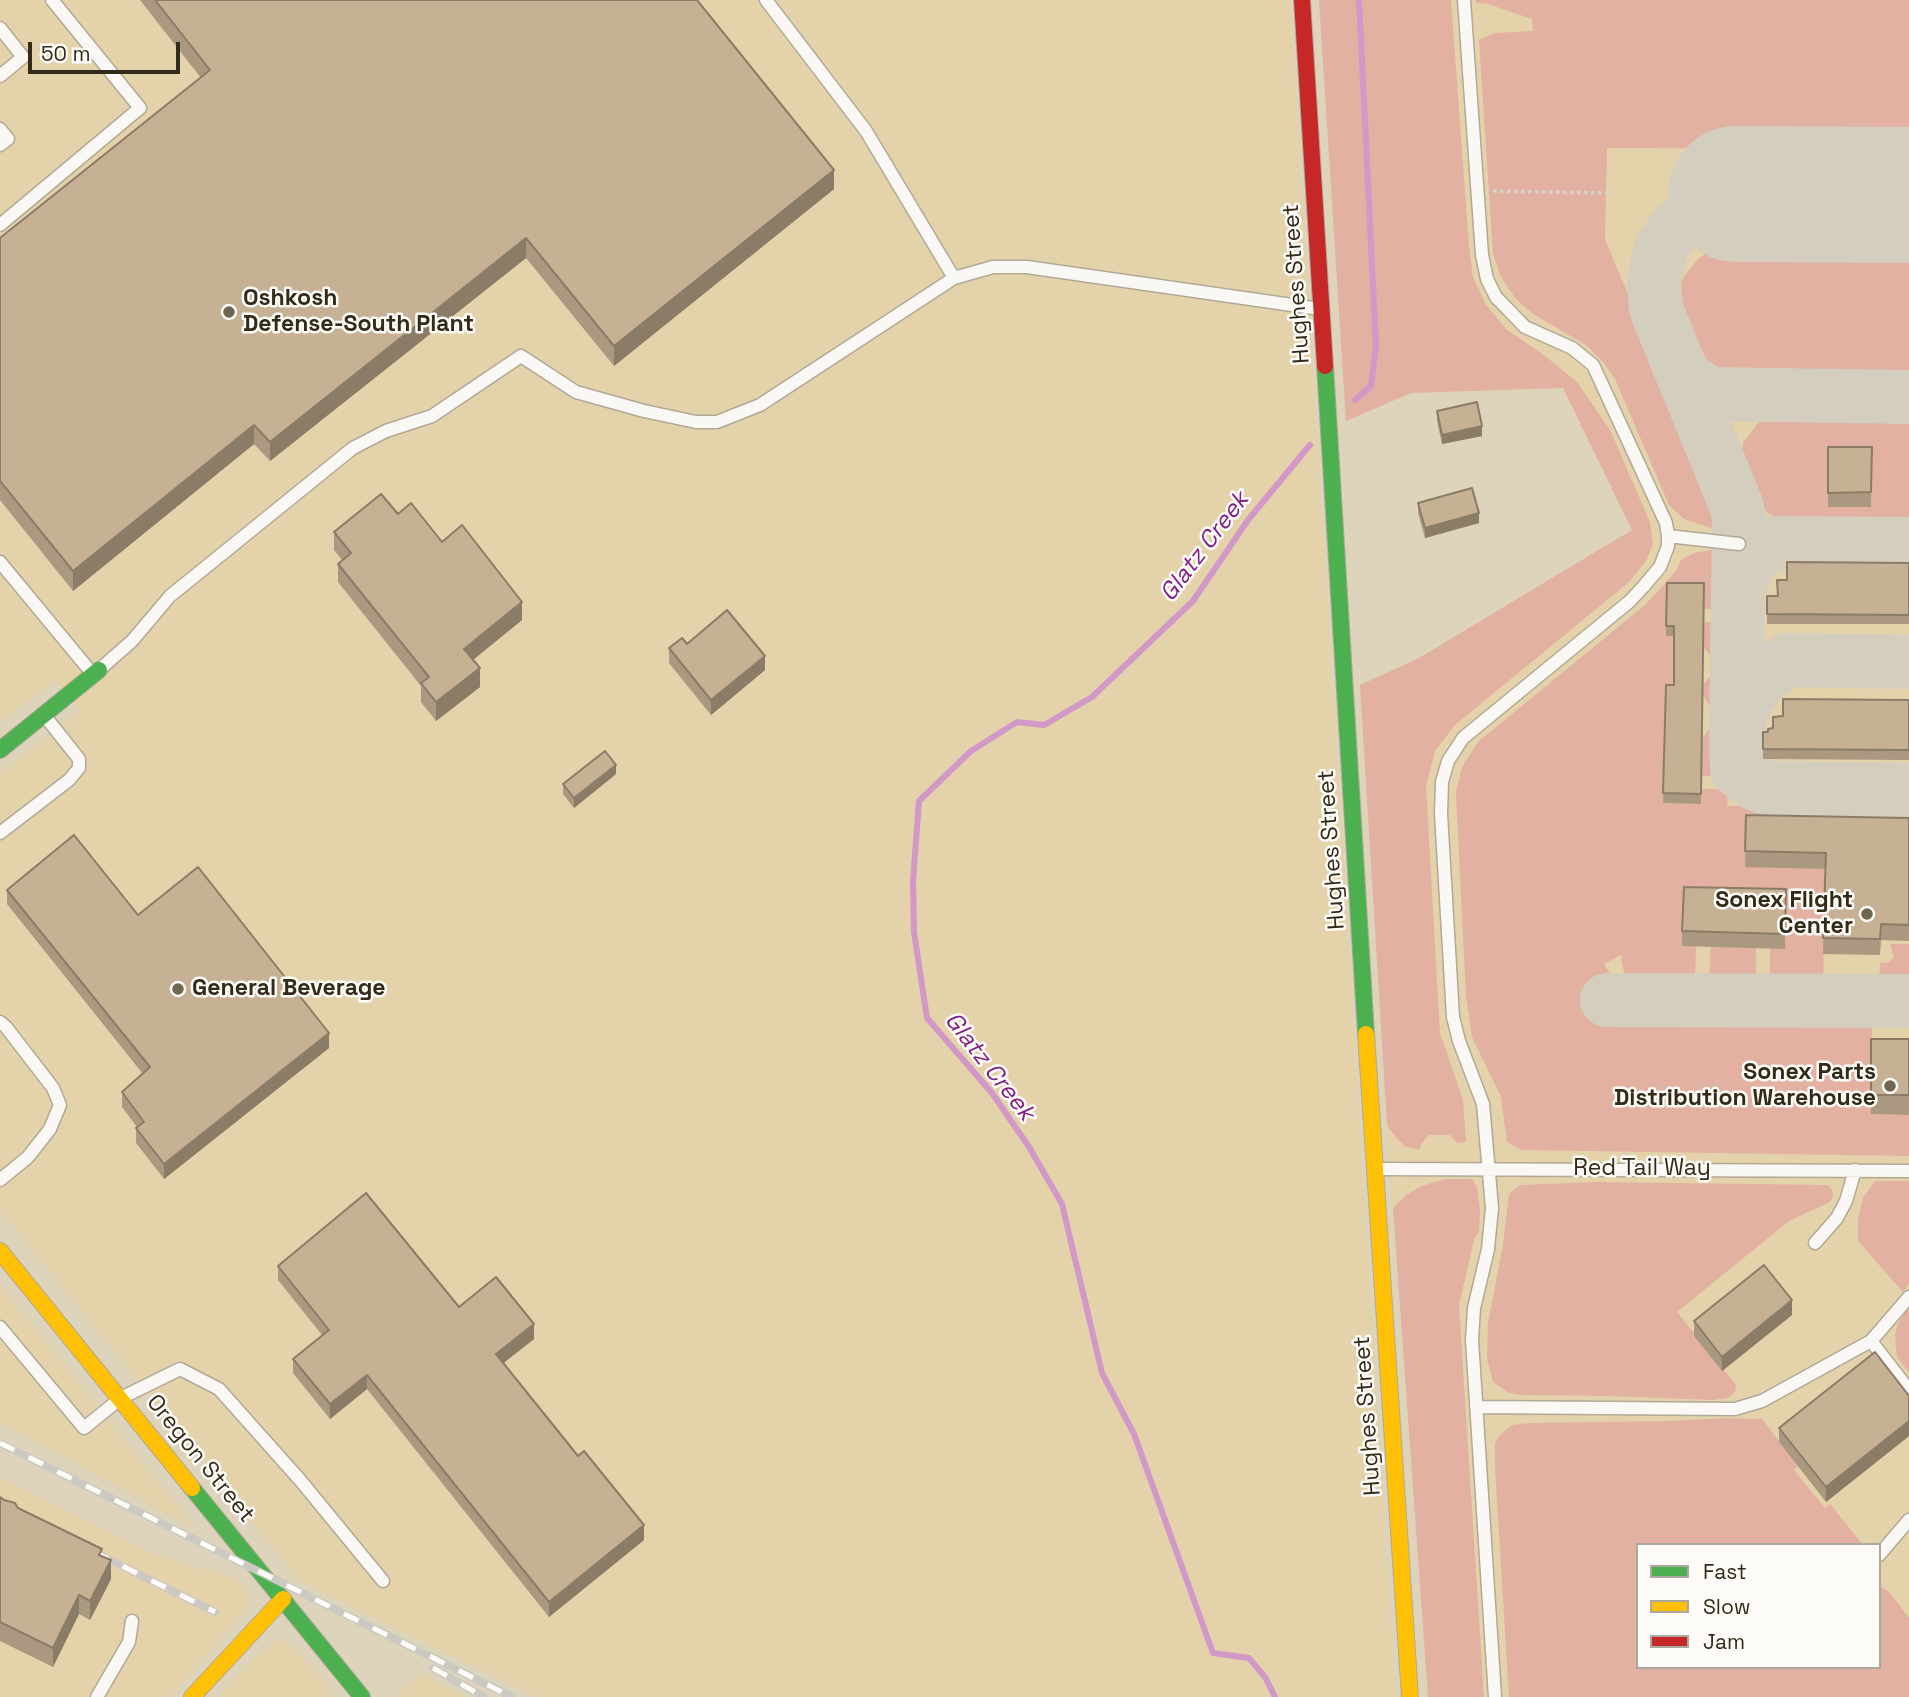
<!DOCTYPE html>
<style>
body{margin:0}
#map{position:relative;width:1909px;height:1697px;overflow:hidden;background:#ded3bb;font-family:"Space Grotesk",sans-serif}
canvas{display:block}
.legend{position:absolute;left:1636px;top:1543px;width:245px;height:126px;box-sizing:border-box;background:#fdfbf7;border:2px solid #aca89e;margin:0;padding:9px 12px;list-style:none;font-size:21px;color:#332b19}
.legend li{display:flex;align-items:center;gap:14px;height:35px}
.legend b{width:35px;border:2px solid #aca89e}
.scale{position:absolute;left:28px;top:42px;width:152px;height:32px;box-sizing:border-box;border:4px solid #332b19;border-top:0;padding-left:9px;font-size:21px;line-height:24px;white-space:nowrap;color:#332b19;-webkit-text-stroke:5px #fdfbf7;paint-order:stroke}
</style>
<div id="map">
<canvas width="1909" height="1697"></canvas>
<ul class="legend">
<li><b style="height:9px;background:#4caf50"></b>Fast</li>
<li><b style="height:9px;background:#ffc107"></b>Slow</li>
<li><b style="height:9px;background:#c62828"></b>Jam</li>
</ul>
<div class="scale">50 m</div>
</div>
<script>
const c = document.querySelector('canvas').getContext('2d');
c.lineJoin = 'round';
function paint(path, color) { c.fillStyle = color; c.fill(path, 'evenodd'); }
const poly = rows => new Path2D(rows.map(r => 'M' + r).join(''));
function strokePath(path, color, width, dash) { c.strokeStyle = color; c.lineWidth = width; c.lineCap = dash ? 'butt' : 'round'; c.setLineDash(dash || []); c.stroke(path); }
function write(font, color, halo, rows, align = 'center') {
  c.font = font + ' "Space Grotesk",sans-serif'; c.lineWidth = 5; c.setLineDash([]); c.textBaseline = 'middle'; c.strokeStyle = halo; c.fillStyle = color; for (const [text, x, y, turn = 0] of rows) {
    c.save(); c.translate(x, y); c.rotate((+turn || 0) * Math.PI / 180); c.textAlign = isNaN(turn) ? turn : align; if (halo) c.strokeText(text, 0, 0); c.fillText(text, 0, 0); c.restore();
  }
}
paint(poly([
 [0,0,1290,0,1395,1697,537,1697,301,1582,0,1209,0,775,81,711,55,680,0,723],
 [1319,0,1909,0,1909,1697,1428,1697,1387,1125,1360,685,1419,658,1632,530,1563,388,1411,393,1346,421],
 [1638,1545,1879,1545,1879,1667,1638,1667],
 [0,1285,196,1529,0,1422],
 [0,1477,154,1554,238,1579,249,1598,245,1610,170,1697,0,1697],
 [280,1639,294,1647,335,1697,218,1697,257,1655],
 [423,1674,468,1697,394,1697]
]), '#e4d2aa');
paint(poly([
 [1319,0,1451,0,1469,247,1473,277,1486,305,1507,330,1540,352,1577,382,1610,430,1650,522,1653,544,1646,561,1629,582,1455,725,1435,751,1426,787,1440,1033,1463,1100,1466,1142,1457,1143,1450,1135,1429,1135,1421,1144,1420,1149,1406,1147,1397,1139,1387,1125,1360,685,1419,658,1632,530,1563,388,1411,393,1346,421],
 [1476,0,1909,0,1909,149,1607,148,1605,240,1729,530,1714,529,1684,519,1669,505,1615,379,1603,362,1586,345,1533,314,1515,298,1501,277,1493,254,1479,40,1495,33,1533,31,1532,19,1488,4,1476,3],
 [1733,241,1909,242,1909,380,1732,379,1716,374,1696,362,1677,318,1677,293,1684,276,1698,259,1710,250],
 [1781,413,1909,413,1909,531,1799,530,1770,514,1754,502,1742,466,1743,443,1758,423],
 [1711,550,1730,560,1729,610,1704,609,1703,593,1667,593,1666,635,1703,636,1704,622,1729,622,1730,659,1714,660,1703,646,1674,647,1675,684,1703,685,1714,671,1730,672,1729,711,1713,712,1703,695,1667,695,1666,738,1703,738,1713,723,1729,723,1728,776,1702,776,1702,760,1664,760,1663,803,1701,804,1702,789,1728,789,1727,806,1762,806,1762,831,1746,831,1745,867,1788,867,1788,831,1772,831,1774,804,1812,805,1812,824,1798,827,1796,832,1796,868,1838,869,1839,828,1824,824,1824,806,1863,806,1862,822,1859,828,1849,829,1848,834,1845,887,1825,887,1823,985,1770,984,1770,948,1785,948,1786,904,1745,903,1743,947,1756,948,1756,984,1709,984,1711,946,1725,946,1726,903,1684,901,1682,945,1696,946,1695,984,1632,983,1625,979,1621,955,1604,964,1610,974,1612,982,1600,984,1601,1016,1872,1019,1871,1114,1909,1115,1909,1156,1521,1150,1507,1142,1501,1097,1472,1037,1466,997,1456,792,1462,767,1478,742,1646,604,1676,571,1681,560,1694,553],
 [1890,944,1909,944,1909,985,1879,985,1880,963,1889,962,1894,958],
 [1445,1179,1472,1179,1477,1187,1480,1210,1479,1231,1474,1240,1459,1305,1484,1697,1428,1697,1393,1208,1406,1195,1422,1186],
 [1875,1181,1909,1181,1909,1284,1903,1292,1858,1241,1858,1218,1863,1198],
 [1595,1182,1828,1185,1832,1190,1833,1196,1830,1202,1789,1221,1677,1312,1736,1385,1735,1392,1728,1398,1713,1400,1607,1396,1523,1395,1509,1393,1493,1382,1487,1358,1488,1323,1503,1245,1509,1194,1520,1185],
 [1909,1307,1909,1372,1897,1357,1895,1335,1898,1323],
 [1728,1418,1762,1419,1798,1466,1794,1470,1825,1508,1830,1504,1863,1545,1638,1545,1638,1667,1879,1667,1879,1585,1890,1593,1909,1618,1909,1697,1509,1697,1495,1468,1495,1443,1499,1436,1512,1425,1530,1423,1670,1421]
]), '#e2b1a2');
strokePath(poly([
 [1355,400,1371,386,1376,346,1359,0],
 [1275,1697,1265,1677,1249,1658,1213,1653,1134,1434,1102,1373,1062,1204,1029,1147,992,1093,927,1018,914,932,913,881,919,801,971,751,1017,722,1044,725,1092,697,1193,601,1248,520,1310,445]
]), '#d198c8', 6);
strokePath(poly([
 [1736,194,1702,207,1676,227,1661,249,1654,281,1656,309,1737,507,1739,520,1738,590],
 [1678,364,1687,379,1710,394,1909,397],
 [1909,544,1772,543,1756,555,1748,567,1738,590,1736,729,1737,770,1757,785,1767,788,1909,790],
 [1736,729,1746,702,1760,680,1788,660,1909,662],
 [1607,1000,1909,1001]
]), '#d4cebe', 54);
strokePath(poly([
 [1736,194,1909,195]
]), '#d4cebe', 136);
const lane = poly([
 [766,0,866,131,954,278,993,267,1027,267,1320,309],
 [1464,0,1482,255,1487,279,1496,297,1525,327,1572,348,1593,365,1666,523,1668,536,1668,546,1660,567,1643,587,1630,601,1463,738,1448,761,1442,782,1441,814,1453,1017,1459,1041,1483,1104,1492,1208,1488,1249,1474,1308,1472,1340,1495,1697],
 [0,28,23,57,0,76],
 [0,129,8,139,0,145],
 [0,225,140,108,52,0],
 [1668,536,1739,544],
 [0,562,91,672],
 [100,669,132,641,170,596,353,448,386,431,432,416,521,356,576,392,644,411,696,422,717,422,760,405,954,278],
 [0,833,69,780,79,768,79,759,44,715],
 [0,1022,6,1027,53,1088,60,1105,50,1129,28,1157,0,1180],
 [1375,1169,1909,1171],
 [1815,1243,1837,1218,1846,1201,1855,1170],
 [1909,1297,1871,1341,1909,1390],
 [0,1327,84,1428,121,1398,180,1369,219,1389,300,1480,383,1581],
 [1476,1407,1735,1409,1762,1401,1871,1341],
 [1879,1555,1909,1520],
 [97,1697,129,1642,132,1621]
]);
const fast = poly([
 [1325,366,1366,1034],
 [0,750,99,670],
 [192,1488,362,1697]
]);
const slow = poly([
 [1366,1034,1410,1697],
 [0,1251,192,1488],
 [192,1697,283,1599]
]);
const jam = poly([
 [1302,0,1325,366]
]);
strokePath(lane, '#b1a996', 15);
strokePath(fast, '#b1a996', 18);
strokePath(slow, '#b1a996', 18);
strokePath(jam, '#b1a996', 18);
strokePath(poly([
 [1493,191,1607,193]
]), '#d6d2cb', 3.5, [3.5, 3.5]);
strokePath(lane, '#faf8f5', 12);
strokePath(fast, '#4caf50', 16);
strokePath(slow, '#ffc107', 16);
strokePath(jam, '#c62828', 16);
const rail = poly([
 [0,1443,512,1697],
 [94,1552,215,1612],
 [433,1668,484,1697]
]);
strokePath(rail, '#cbc9c2', 8);
strokePath(rail, '#fdfbf7', 5, [16]);
paint(poly([
 [140,0,697,0,834,189,614,366,526,258,270,461,254,444,73,591,0,500,0,238,201,78],
 [1437,411,1482,436,1442,444,1437,421],
 [1828,447,1872,447,1871,507,1828,507],
 [1418,503,1479,523,1425,538,1418,513],
 [398,514,442,542,522,620,473,660,480,687,436,721,421,702,421,686,338,582,338,564,342,560,334,550,334,532],
 [1909,563,1909,624,1767,624,1767,596,1777,596,1787,580],
 [1667,583,1704,583,1701,804,1663,803,1666,685,1674,685,1674,636,1666,636],
 [687,644,765,670,711,715,669,663,669,648],
 [1909,700,1909,760,1763,759,1763,732,1768,732,1783,716],
 [616,774,574,808,563,794,563,784],
 [1746,815,1909,818,1909,941,1881,940,1880,955,1823,954,1825,869,1745,867],
 [1786,889,1785,949,1682,946,1682,931],
 [7,890,138,915,329,1048,164,1179,136,1143,136,1128,137,1127,122,1107,122,1092,143,1074,7,904],
 [1871,1039,1909,1039,1909,1115,1871,1114],
 [278,1266,459,1307,534,1339,503,1363,644,1540,549,1617,367,1389,330,1419,293,1373,293,1359,322,1335,278,1280],
 [1792,1315,1722,1371,1694,1336,1694,1321],
 [1909,1396,1909,1436,1826,1502,1779,1442,1779,1428],
 [0,1497,102,1556,111,1579,90,1620,79,1614,53,1667,0,1641]
]), '#aa9880');
paint(poly([
 [834,170,834,189,614,366,614,346],
 [526,238,526,258,270,461,270,442],
 [254,425,254,444,73,591,73,571],
 [1482,426,1482,436,1442,444,1442,435],
 [1479,513,1479,523,1425,538,1425,528],
 [522,602,522,620,464,667,464,649],
 [765,656,765,670,711,715,711,700],
 [480,668,480,687,436,721,436,702],
 [616,765,616,774,574,808,574,798],
 [329,1033,329,1048,164,1179,164,1164],
 [1792,1300,1792,1315,1722,1371,1722,1357],
 [534,1324,534,1339,496,1369,496,1354],
 [367,1375,367,1389,330,1419,330,1404],
 [1909,1421,1909,1436,1826,1502,1826,1487],
 [644,1525,644,1540,549,1617,549,1602],
 [111,1560,111,1579,90,1620,90,1601],
 [79,1595,79,1614,53,1667,53,1648]
]), '#8b7c68');
const building = poly([
 [155,0,697,0,834,170,614,346,526,238,270,442,254,425,73,571,0,481,0,238,210,70,155,0],
 [1477,402,1482,426,1442,435,1437,411,1477,402],
 [1828,447,1872,447,1871,492,1828,493,1828,447],
 [1472,488,1479,513,1425,528,1418,503,1472,488],
 [381,494,398,514,411,503,442,542,462,525,522,602,464,649,480,668,436,702,421,683,429,677,338,564,351,553,334,532,381,494],
 [1787,562,1909,563,1909,615,1767,614,1767,596,1778,596,1777,580,1787,580,1787,562],
 [1667,583,1704,583,1701,794,1663,793,1666,685,1674,685,1674,626,1666,626,1667,583],
 [727,610,765,656,711,700,669,648,682,638,687,644,727,610],
 [1783,699,1909,700,1909,750,1763,749,1763,732,1768,732,1768,729,1773,728,1773,717,1783,716,1783,699],
 [605,751,616,765,574,798,563,784,605,751],
 [1746,815,1909,818,1909,925,1881,924,1880,939,1823,938,1826,853,1745,851,1746,815],
 [74,835,138,915,198,867,329,1033,164,1164,136,1128,144,1122,122,1092,150,1067,7,890,74,835],
 [1684,887,1786,889,1785,934,1682,931,1684,887],
 [1871,1039,1909,1039,1909,1095,1871,1095,1871,1039],
 [366,1193,459,1307,496,1277,534,1324,496,1354,578,1456,584,1451,644,1525,549,1602,367,1375,330,1404,293,1359,329,1330,278,1266,366,1193],
 [1764,1265,1792,1300,1722,1357,1694,1321,1764,1265],
 [1875,1352,1909,1396,1909,1421,1826,1487,1779,1428,1875,1352],
 [0,1497,4,1500,15,1503,18,1508,102,1549,99,1555,111,1560,90,1601,79,1595,53,1648,0,1622,0,1497]
]);
paint(building, '#c6b195');
strokePath(building, '#8b7c68', 2);
for (const [x, y, r, color] of [
 [229,312,7,"#6f6652"],
 [1867,914,7,"#6f6652"],
 [178,989,7,"#6f6652"],
 [1890,1086,7,"#6f6652"]
]) { const dot = new Path2D(); dot.arc(x, y, r, 0, 2 * Math.PI); c.fillStyle = color; c.fill(dot); strokePath(dot, '#fdfbf7', 2.5); }
write('23px', '#332b19', '#fdfbf7', [
 ["Hughes Street",1297,284,-94],
 ["Hughes Street",1332,850,-94],
 ["Red Tail Way",1642,1169],
 ["Hughes Street",1368,1416,-94],
 ["Oregon Street",200,1459,51]
]);
write('bold 23px', '#332b19', '#fdfbf7', [
 ["Oshkosh",243,299],
 ["Defense-South Plant",243,325],
 ["Sonex Flight",1853,901,"right"],
 ["Center",1853,927,"right"],
 ["General Beverage",192,989],
 ["Sonex Parts",1876,1073,"right"],
 ["Distribution Warehouse",1876,1099,"right"]
], 'left');
write('italic 24px', '#802384', '#fdfbf7', [
 ["Glatz Creek",1205,547,-53],
 ["Glatz Creek",989,1067,52]
]);
</script>
